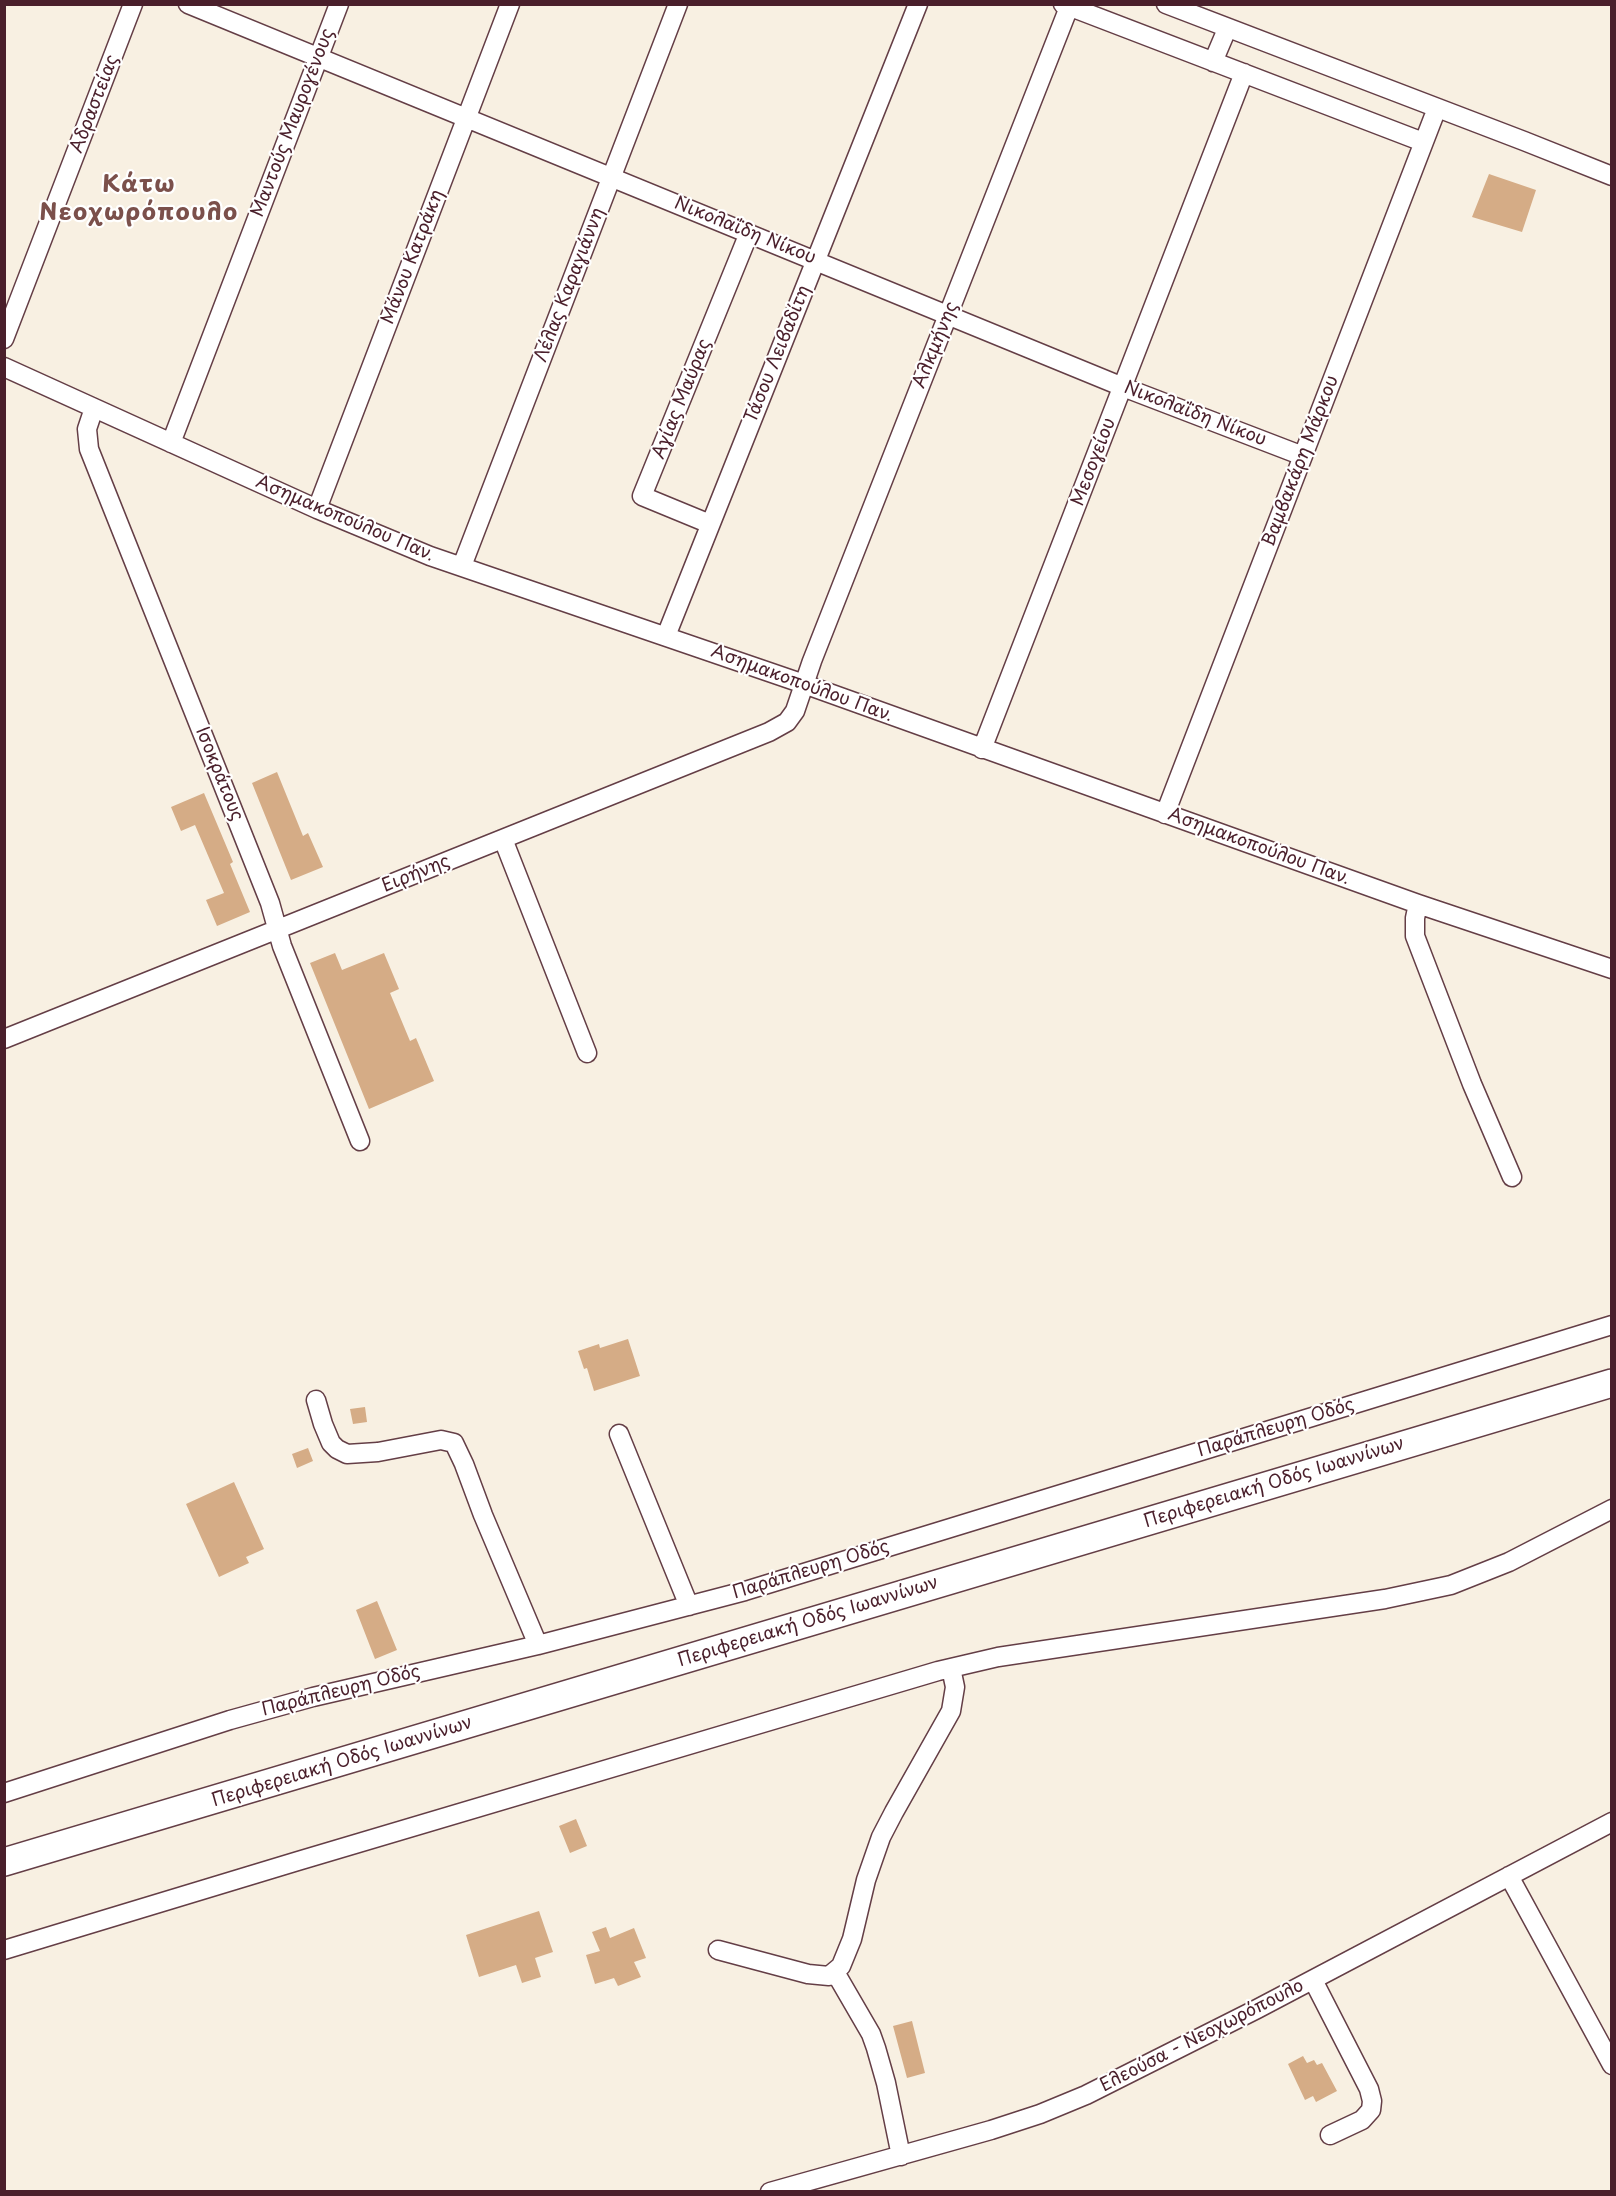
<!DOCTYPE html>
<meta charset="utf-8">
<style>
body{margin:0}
#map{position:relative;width:1616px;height:2196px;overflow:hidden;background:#f8f0e2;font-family:"Playpen Sans",sans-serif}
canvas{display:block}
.frame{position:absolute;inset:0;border:6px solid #4a1f2b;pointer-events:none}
</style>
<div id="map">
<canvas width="1616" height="2196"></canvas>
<div class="frame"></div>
</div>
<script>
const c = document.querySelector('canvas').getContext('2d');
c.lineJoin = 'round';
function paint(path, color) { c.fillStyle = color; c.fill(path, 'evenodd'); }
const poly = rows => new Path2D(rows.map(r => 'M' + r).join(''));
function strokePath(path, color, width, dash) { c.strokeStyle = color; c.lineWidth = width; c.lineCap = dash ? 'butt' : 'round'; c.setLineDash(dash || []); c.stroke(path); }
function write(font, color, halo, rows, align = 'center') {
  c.font = font + ' "Playpen Sans",sans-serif'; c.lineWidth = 4.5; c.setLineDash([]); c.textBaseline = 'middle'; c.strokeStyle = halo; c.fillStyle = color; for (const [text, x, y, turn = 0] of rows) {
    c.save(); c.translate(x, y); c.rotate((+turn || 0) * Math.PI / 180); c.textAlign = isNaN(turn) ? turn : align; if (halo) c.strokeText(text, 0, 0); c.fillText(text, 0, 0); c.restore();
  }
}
paint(poly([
 [1489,174,1536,190,1522,232,1472,217],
 [277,772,303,836,308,833,323,867,291,880,252,783],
 [204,793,233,862,230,864,250,912,217,926,206,900,224,893,195,825,181,831,171,807],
 [335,953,342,970,384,953,399,989,390,993,410,1041,416,1038,434,1081,369,1109,310,963],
 [628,1339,640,1376,594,1391,587,1368,584,1369,578,1351,599,1344,600,1348],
 [365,1407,367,1422,353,1424,350,1409],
 [308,1448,313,1461,297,1468,292,1454],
 [234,1482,264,1549,246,1557,249,1563,219,1577,186,1504],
 [377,1601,397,1650,375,1659,356,1610],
 [576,1819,587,1846,570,1853,559,1826],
 [539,1911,553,1952,535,1958,541,1977,522,1983,516,1965,479,1977,466,1935],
 [606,1927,610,1938,634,1928,646,1958,634,1962,641,1977,618,1986,614,1978,595,1984,586,1955,600,1951,592,1932],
 [912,2021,925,2073,907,2078,893,2026],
 [1303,2056,1307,2063,1314,2060,1317,2065,1322,2063,1337,2091,1316,2102,1313,2096,1305,2100,1288,2064]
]), '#d5ac86');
const minor = poly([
 [188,4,1123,387,1303,456],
 [1063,4,1423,142],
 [1166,4,1524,141,1612,176],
 [1213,62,1227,29],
 [4,339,133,4],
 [4,367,317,509,430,556,804,684,1418,904,1612,969],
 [94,408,87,429,89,449,270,903,282,946,360,1141],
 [171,443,339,4],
 [317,509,510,4],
 [710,524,642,496,749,233],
 [462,566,678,4],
 [666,636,918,4],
 [982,749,1244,73],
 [1165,814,1437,108],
 [503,839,587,1053],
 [1418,904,1415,918,1415,936,1472,1084,1512,1177],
 [4,1039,769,732,787,722,795,711,812,661,1069,7],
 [316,1400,323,1424,331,1443,337,1449,347,1454,378,1452,441,1440,454,1443,464,1464,483,1515,538,1645],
 [619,1434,689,1606],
 [4,1793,230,1720,313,1697,538,1645,745,1591,1612,1325],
 [1509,1876,1612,2065],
 [4,1950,298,1861,938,1671,998,1657,1385,1599,1451,1585,1509,1562,1612,1509],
 [718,1950,808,1974,829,1976,841,1966,852,1939,866,1880,881,1837,894,1812,951,1711,955,1687,951,1668],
 [835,1972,871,2034,876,2048,886,2083,901,2156],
 [1313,1980,1369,2089,1372,2101,1371,2110,1362,2120,1330,2135],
 [770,2192,991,2130,1040,2114,1086,2095,1257,2009,1612,1822]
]);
const highway = poly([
 [4,1862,1612,1383]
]);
strokePath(minor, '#643e46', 21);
strokePath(highway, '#643e46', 30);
strokePath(minor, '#fff', 18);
strokePath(highway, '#fff', 27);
write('18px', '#4a1f2b', '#fff', [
 ["Αδραστείας",95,104,-69],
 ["Μαντούς Μαυρογένους",293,123,-69],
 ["Νικολαΐδη Νίκου",745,231,22],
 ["Μάνου Κατράκη",413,257,-69],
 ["Λέλας Καραγιάννη",570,285,-69],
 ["Αλκμήνης",936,345,-68],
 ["Τάσου Λειβαδίτη",778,354,-68],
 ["Αγίας Μαύρας",682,399,-68],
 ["Νικολαΐδη Νίκου",1195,414,21],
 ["Βαμβακάρη Μάρκου",1301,461,-69],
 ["Μεσογείου",1094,462,-69],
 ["Ασημακοπούλου Παν.",345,519,23],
 ["Ασημακοπούλου Παν.",802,684,20],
 ["Ισοκράτους",219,774,68],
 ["Ασημακοπούλου Παν.",1259,847,20],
 ["Ειρήνης",416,874,-22],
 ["Παράπλευρη Οδός",1276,1428,-17],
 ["Περιφερειακή Οδός Ιωαννίνων",1274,1483,-17],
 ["Παράπλευρη Οδός",811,1570,-17],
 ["Περιφερειακή Οδός Ιωαννίνων",808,1622,-17],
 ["Παράπλευρη Οδός",341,1691,-14],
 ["Περιφερειακή Οδός Ιωαννίνων",342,1762,-17],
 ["Ελεούσα - Νεοχωρόπουλο",1202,2036,-27]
]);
c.letterSpacing = '1.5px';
write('bold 24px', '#7b504b', '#fff', [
 ["Κάτω",139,185],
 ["Νεοχωρόπουλο",139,213]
]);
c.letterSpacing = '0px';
</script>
